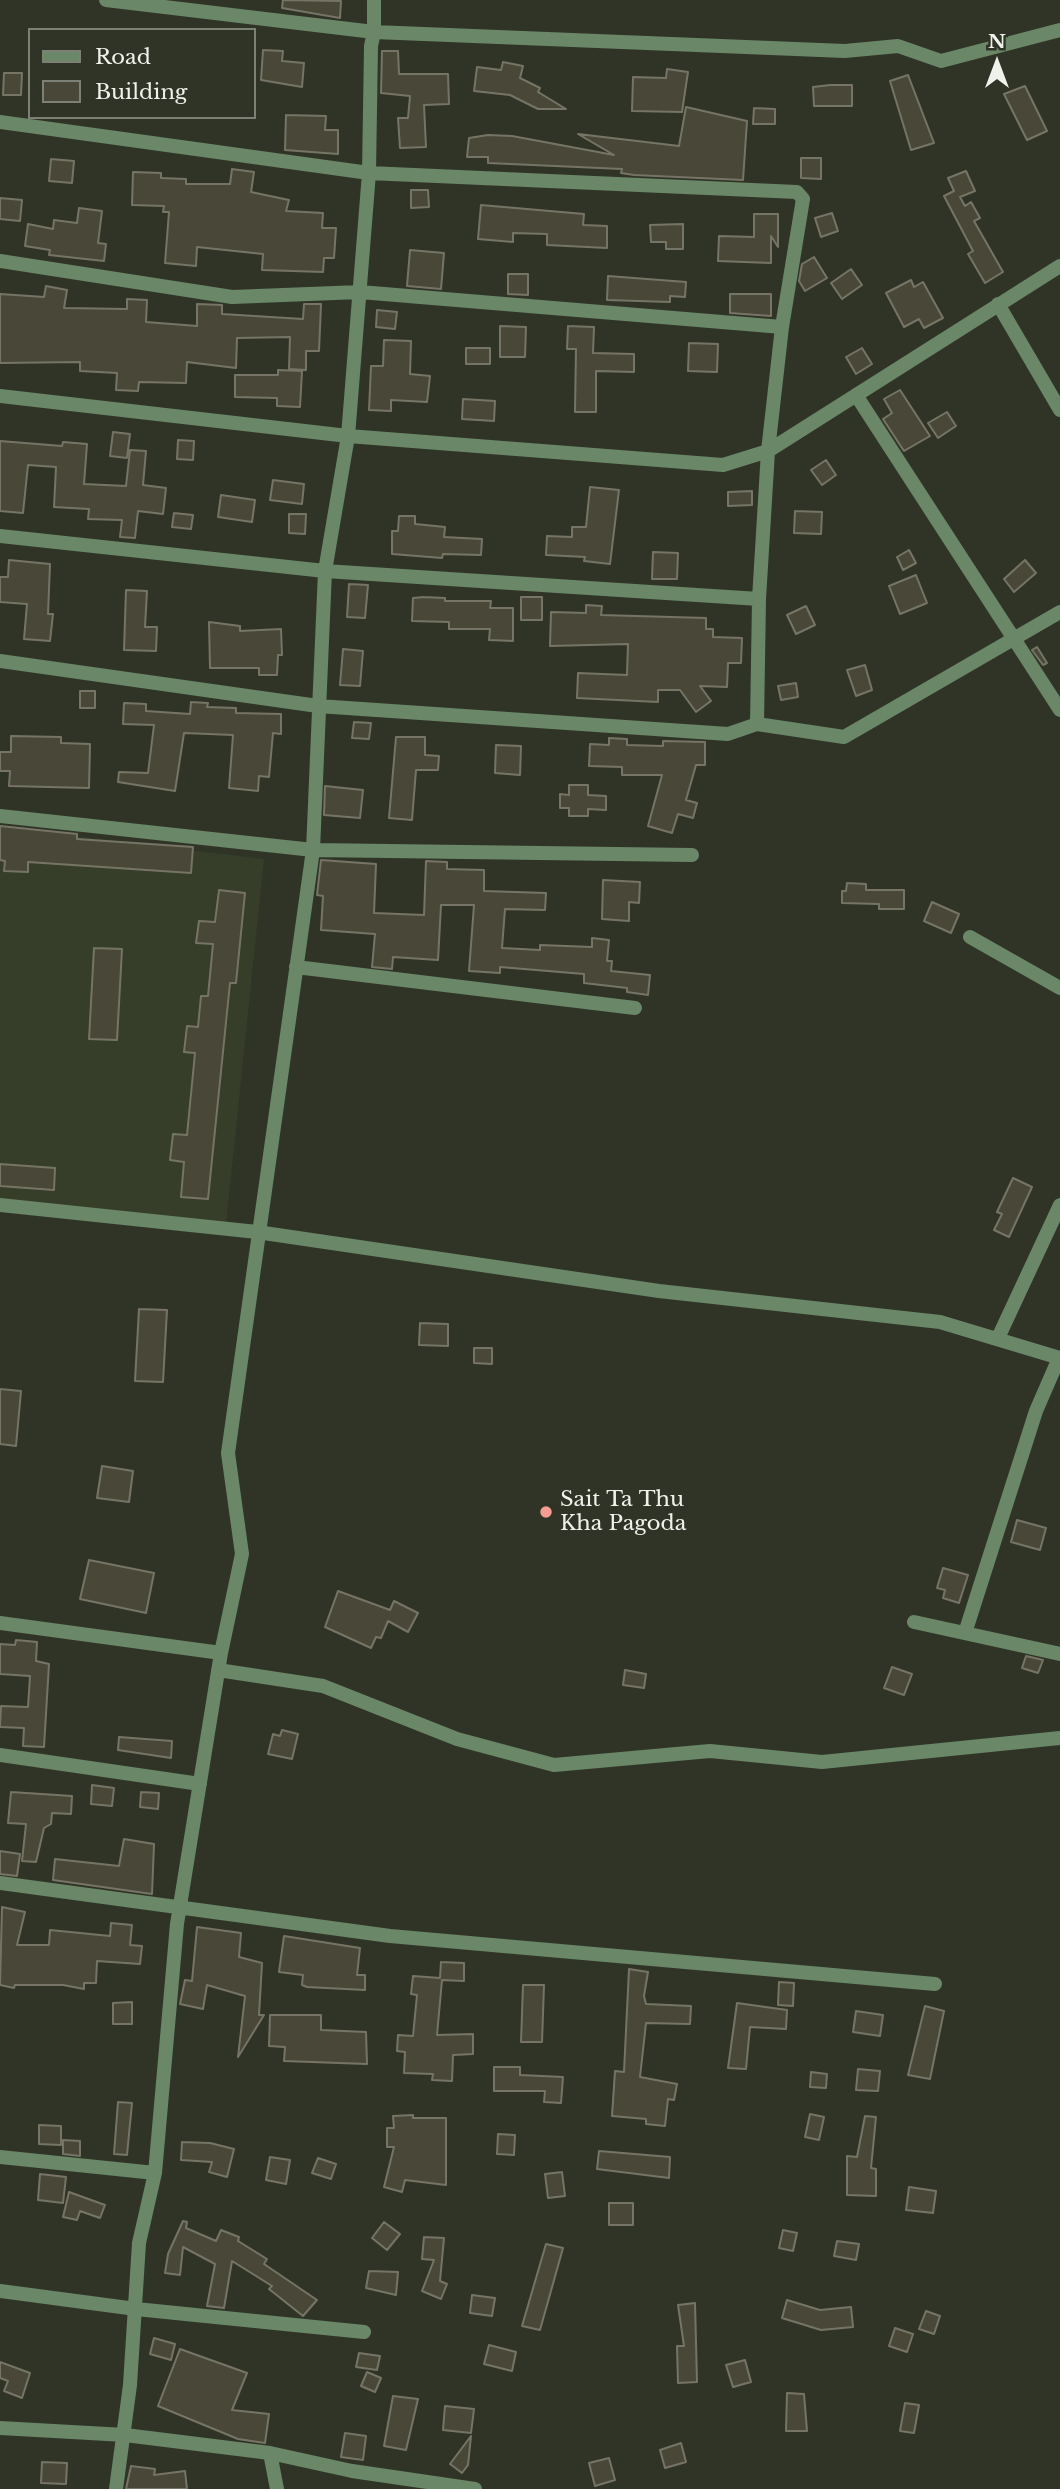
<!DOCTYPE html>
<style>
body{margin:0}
#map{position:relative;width:1060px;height:2489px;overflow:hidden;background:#303427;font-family:"Libre Baskerville",serif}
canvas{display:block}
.legend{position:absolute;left:28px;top:28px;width:228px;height:91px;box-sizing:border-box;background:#303427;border:2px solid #7c8075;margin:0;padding:9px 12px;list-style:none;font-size:21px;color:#eff2ea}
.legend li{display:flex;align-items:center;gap:14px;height:35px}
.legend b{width:35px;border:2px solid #7c8075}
.north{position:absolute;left:962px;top:28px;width:70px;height:70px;-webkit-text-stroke:5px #303427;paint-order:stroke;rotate:0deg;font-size:19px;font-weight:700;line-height:28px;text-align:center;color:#eff2ea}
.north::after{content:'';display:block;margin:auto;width:24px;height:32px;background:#eff2ea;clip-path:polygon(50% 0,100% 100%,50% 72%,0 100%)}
</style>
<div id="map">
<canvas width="1060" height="2489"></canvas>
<ul class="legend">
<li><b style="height:9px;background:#6a8768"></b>Road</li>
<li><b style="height:19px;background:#484738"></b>Building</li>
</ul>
<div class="north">N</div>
</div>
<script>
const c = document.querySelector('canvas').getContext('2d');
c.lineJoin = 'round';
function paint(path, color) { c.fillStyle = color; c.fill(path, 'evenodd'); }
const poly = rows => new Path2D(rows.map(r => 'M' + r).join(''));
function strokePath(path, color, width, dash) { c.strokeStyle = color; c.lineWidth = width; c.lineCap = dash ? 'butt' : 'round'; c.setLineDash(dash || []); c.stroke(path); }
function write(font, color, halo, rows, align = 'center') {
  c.font = font + ' "Libre Baskerville",serif'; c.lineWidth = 7; c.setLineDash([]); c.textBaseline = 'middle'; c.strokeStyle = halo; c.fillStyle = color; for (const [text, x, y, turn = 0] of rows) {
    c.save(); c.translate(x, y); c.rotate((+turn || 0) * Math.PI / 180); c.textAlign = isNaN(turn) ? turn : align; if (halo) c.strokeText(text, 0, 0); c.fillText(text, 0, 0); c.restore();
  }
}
paint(poly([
 [0,827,264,859,226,1224,0,1199]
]), '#363d29');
const building = poly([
 [283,0,341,1,340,18,282,8,283,0],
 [263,50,283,51,282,61,304,63,302,87,261,80,263,50],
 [382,51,398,51,399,74,448,74,449,104,424,105,426,147,400,148,398,118,408,118,410,96,381,93,382,51],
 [503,62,523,66,520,78,540,88,538,92,566,109,538,109,510,95,474,91,477,67,501,70,503,62],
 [667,69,688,72,682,112,632,111,633,77,666,78,667,69],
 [4,73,22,73,21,95,3,95,4,73],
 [908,75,934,143,911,150,890,81,908,75],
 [830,85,852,85,852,106,814,106,813,87,830,85],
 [1025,86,1047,131,1027,140,1004,94,1025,86],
 [686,107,747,121,743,180,634,175,621,173,622,169,488,163,488,157,467,157,469,138,488,135,512,136,614,155,578,134,679,146,686,107],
 [754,108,775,109,775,124,753,124,754,108],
 [286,115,326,116,325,130,338,130,338,154,285,150,286,115],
 [801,158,821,158,821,179,801,178,801,158],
 [51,159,74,161,72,183,49,181,51,159],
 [232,169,254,172,251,192,289,200,286,211,323,213,322,228,336,228,334,258,324,258,323,272,262,270,263,254,197,247,196,266,165,263,169,212,163,212,164,206,132,205,133,172,161,173,161,178,186,179,186,184,230,184,232,169],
 [966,171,975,191,960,197,965,206,971,202,980,218,974,221,1003,272,985,283,968,254,973,251,944,196,954,191,948,178,966,171],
 [411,190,428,190,429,207,411,208,411,190],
 [0,198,22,200,20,221,0,219,0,198],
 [481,205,584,214,583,225,607,226,607,248,547,245,547,234,513,233,513,242,478,239,481,205],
 [79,208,102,211,98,243,106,244,104,261,49,255,50,250,25,246,28,224,53,229,54,220,77,223,79,208],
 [832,213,838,231,821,237,815,218,832,213],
 [754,214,778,214,778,247,771,236,771,263,718,261,719,236,754,237,754,214],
 [683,224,683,249,666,249,666,242,651,242,650,225,683,224],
 [410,250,444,253,441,289,407,286,410,250],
 [814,257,827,278,805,291,799,281,802,264,814,257],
 [851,269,862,285,842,299,831,283,851,269],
 [508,274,528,274,528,295,508,294,508,274],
 [608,276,686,282,685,297,670,296,670,302,607,300,608,276],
 [911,280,914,287,923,282,943,318,924,328,919,319,904,327,886,293,911,280],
 [46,286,67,290,64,308,127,309,127,299,147,300,146,322,197,326,197,304,222,305,222,314,303,319,304,304,321,304,319,351,306,351,306,370,289,369,290,337,237,338,236,368,187,362,186,383,139,382,138,391,116,390,117,373,80,371,80,362,0,363,0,294,44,297,46,286],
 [730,294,771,294,771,316,730,313,730,294],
 [377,310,397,312,395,329,376,327,377,310],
 [500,326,526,327,525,357,500,357,500,326],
 [568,326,594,327,593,353,634,354,634,372,596,371,596,412,575,412,576,349,567,349,568,326],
 [384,340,411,341,410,374,430,376,427,402,391,400,391,411,369,410,371,366,383,366,384,340],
 [689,343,718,344,717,372,688,371,689,343],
 [466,348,490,348,490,364,466,364,466,348],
 [862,348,872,364,856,374,846,357,862,348],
 [278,370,302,371,300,407,277,406,277,398,235,397,235,375,278,375,278,370],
 [900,390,930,436,904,451,883,419,892,413,884,399,900,390],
 [463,399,495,401,494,421,462,419,463,399],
 [947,412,956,426,938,438,928,423,947,412],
 [113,432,130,434,127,458,110,456,113,432],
 [178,440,194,441,193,460,177,459,178,440],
 [0,441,62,446,63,442,87,444,84,484,126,486,130,450,146,451,143,485,166,488,163,514,138,511,135,538,120,537,122,520,88,519,89,509,54,507,56,467,28,465,23,513,0,511,0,441],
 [826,460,836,475,822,485,811,470,826,460],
 [273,480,304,484,302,504,270,500,273,480],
 [590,487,619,490,610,564,584,561,585,557,546,555,547,536,572,537,572,527,586,527,590,487],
 [752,491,752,505,728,506,728,492,752,491],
 [221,495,255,500,252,522,218,517,221,495],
 [795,511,822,512,821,534,794,533,795,511],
 [174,513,193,515,191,529,172,527,174,513],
 [289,514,306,514,305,534,289,533,289,514],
 [399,516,415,516,415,524,445,527,444,537,482,539,481,555,443,554,442,558,392,554,392,531,398,531,399,516],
 [909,550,916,563,903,570,897,557,909,550],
 [653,552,678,553,677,579,652,579,653,552],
 [9,560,50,564,48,614,53,614,50,641,24,639,27,604,0,602,0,577,8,577,9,560],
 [1025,560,1036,573,1014,592,1004,579,1025,560],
 [916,575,927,603,900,614,889,586,916,575],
 [349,584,368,585,365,618,347,617,349,584],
 [126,590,147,591,145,627,157,627,156,651,124,650,126,590],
 [424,597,445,598,445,601,491,601,490,608,513,608,513,641,489,640,490,629,449,629,449,622,412,621,413,598,424,597],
 [521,597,542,597,542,620,521,620,521,597],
 [586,605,602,606,601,615,706,618,706,629,713,629,713,637,742,638,741,663,728,663,727,687,700,686,711,701,696,712,680,690,658,690,658,702,577,698,578,673,627,675,628,644,550,646,551,612,586,613,586,605],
 [806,606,815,625,796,634,787,615,806,606],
 [209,622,240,626,240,631,281,629,282,655,278,655,277,675,259,675,259,668,210,668,209,622],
 [1037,647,1047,663,1043,665,1032,650,1037,647],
 [343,649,363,651,360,686,340,685,343,649],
 [865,665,872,690,856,696,847,670,865,665],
 [796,683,798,697,781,700,778,686,796,683],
 [80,691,95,691,95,708,80,708,80,691],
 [191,702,208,703,207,707,236,708,236,713,281,714,281,734,273,733,269,777,259,776,258,791,229,788,233,735,184,733,175,791,118,782,119,772,148,773,154,725,123,724,124,703,146,704,146,711,190,714,191,702],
 [354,722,371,723,369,739,352,738,354,722],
 [11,736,61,737,61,743,90,744,89,788,9,786,10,771,0,771,0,752,11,752,11,736],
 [396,737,425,737,425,755,439,756,438,770,416,770,412,820,389,818,396,737],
 [609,738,627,739,627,745,663,746,663,741,705,742,705,765,696,765,686,800,697,803,693,818,678,814,672,833,648,826,662,775,622,775,622,767,589,766,590,744,609,745,609,738],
 [496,745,521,746,520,775,495,773,496,745],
 [569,785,588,785,588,795,606,796,606,810,588,809,588,816,569,816,569,808,560,808,560,794,569,795,569,785],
 [325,786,363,790,360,818,324,815,325,786],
 [0,826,77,834,77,839,193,847,191,873,28,862,28,872,4,871,5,861,0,860,0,826],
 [321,860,376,864,374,913,424,915,426,861,447,862,447,869,484,870,484,891,546,893,545,910,505,909,502,948,540,950,540,945,592,947,592,938,609,940,607,961,612,961,611,971,650,975,648,995,627,992,627,988,584,983,584,974,500,967,500,973,469,971,474,905,441,905,438,960,393,957,392,969,372,967,375,934,321,930,323,896,317,895,321,860],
 [603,880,640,882,639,903,629,902,629,921,602,919,603,880],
 [847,883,866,884,866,890,904,890,904,909,879,909,879,904,842,903,842,891,846,891,847,883],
 [219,890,245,893,236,983,230,983,208,1199,181,1197,184,1162,170,1160,173,1134,187,1135,195,1053,184,1052,187,1026,198,1027,201,996,208,996,213,944,196,943,199,921,215,922,219,890],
 [932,902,959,914,951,933,924,921,932,902],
 [94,948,122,949,117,1040,89,1039,94,948],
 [0,1164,55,1168,54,1190,0,1186,0,1164],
 [1013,1178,1032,1187,1009,1237,994,1230,1002,1214,997,1212,1013,1178],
 [139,1309,167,1310,163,1382,135,1381,139,1309],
 [420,1323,448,1324,448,1346,419,1345,420,1323],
 [474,1348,492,1348,492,1364,474,1363,474,1348],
 [0,1389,21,1391,16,1446,0,1444,0,1389],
 [102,1466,133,1471,129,1502,97,1498,102,1466],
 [1017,1520,1046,1528,1040,1550,1011,1542,1017,1520],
 [89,1560,154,1573,146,1613,80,1599,89,1560],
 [943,1568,968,1575,959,1603,943,1598,945,1590,937,1588,943,1568],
 [338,1591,390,1610,394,1601,418,1613,408,1632,388,1621,381,1638,376,1637,371,1648,325,1627,338,1591],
 [16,1640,37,1642,36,1661,49,1664,44,1747,23,1746,24,1728,0,1727,1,1706,28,1707,30,1676,0,1674,0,1644,15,1645,16,1640],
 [1026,1656,1043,1660,1038,1673,1022,1668,1026,1656],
 [892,1667,912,1674,904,1695,884,1688,892,1667],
 [625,1670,646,1674,644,1688,623,1685,625,1670],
 [282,1730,298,1734,292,1759,268,1754,273,1734,280,1736,282,1730],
 [119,1737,172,1741,171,1758,118,1750,119,1737],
 [92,1785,114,1788,112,1806,91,1804,92,1785],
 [11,1792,72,1796,71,1814,52,1813,51,1824,44,1828,36,1862,22,1861,26,1824,8,1823,11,1792],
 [141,1792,159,1793,158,1809,140,1807,141,1792],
 [124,1839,154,1844,152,1894,53,1880,55,1859,119,1866,124,1839],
 [0,1851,20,1854,17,1876,0,1874,0,1851],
 [2,1907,25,1912,17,1945,49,1945,50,1930,110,1936,111,1923,132,1925,130,1945,142,1946,140,1964,97,1961,96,1983,84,1983,84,1989,63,1985,15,1985,14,1988,0,1985,2,1907],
 [197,1927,241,1933,239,1957,262,1963,259,2015,264,2015,238,2057,245,1996,207,1985,203,2009,180,2004,185,1980,192,1981,197,1927],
 [284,1936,360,1948,357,1975,365,1975,365,1990,307,1987,302,1985,303,1975,279,1972,284,1936],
 [441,1962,464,1963,464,1981,442,1980,437,2035,473,2034,473,2054,453,2055,452,2081,432,2080,433,2074,404,2073,405,2052,397,2051,398,2035,413,2036,417,1995,411,1994,413,1976,440,1978,441,1962],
 [629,1969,648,1972,644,1996,646,2004,691,2006,690,2024,646,2023,640,2077,677,2084,674,2100,668,2099,665,2126,646,2124,646,2119,612,2116,615,2071,624,2072,629,1969],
 [779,1982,794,1983,793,2006,778,2005,779,1982],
 [523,1985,544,1985,542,2042,521,2042,523,1985],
 [132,2002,132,2024,113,2024,113,2003,132,2002],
 [737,2003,787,2010,786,2029,750,2027,746,2069,728,2068,737,2003],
 [925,2006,944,2011,930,2079,908,2075,925,2006],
 [856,2011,883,2015,880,2036,853,2032,856,2011],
 [270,2015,321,2015,321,2030,366,2032,367,2064,284,2061,285,2047,269,2046,270,2015],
 [494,2067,520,2067,520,2075,563,2077,561,2103,544,2102,545,2091,494,2091,494,2067],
 [858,2069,880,2071,878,2091,856,2090,858,2069],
 [811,2072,827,2074,826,2088,810,2087,811,2072],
 [118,2102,132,2103,127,2155,114,2154,118,2102],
 [810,2114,824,2117,819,2140,805,2137,810,2114],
 [413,2115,413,2118,446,2118,446,2185,405,2180,402,2192,384,2187,394,2147,387,2147,387,2128,394,2128,393,2116,413,2115],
 [865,2116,876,2117,871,2168,876,2169,876,2196,847,2195,847,2156,857,2157,865,2116],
 [39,2125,61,2126,61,2145,39,2144,39,2125],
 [498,2134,515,2135,514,2155,497,2154,498,2134],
 [63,2140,80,2141,80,2156,63,2154,63,2140],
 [182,2142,210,2143,234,2149,227,2177,209,2172,212,2162,181,2160,182,2142],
 [599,2151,670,2157,669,2178,597,2169,599,2151],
 [270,2157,290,2160,286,2184,266,2180,270,2157],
 [318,2158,336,2164,331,2179,312,2173,318,2158],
 [562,2172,565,2196,548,2198,545,2174,562,2172],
 [40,2174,66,2177,63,2203,38,2200,40,2174],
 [909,2187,936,2191,933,2213,906,2210,909,2187],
 [69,2192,105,2205,100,2218,80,2211,77,2220,63,2217,69,2192],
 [609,2203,633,2203,633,2225,609,2225,609,2203],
 [183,2221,187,2222,186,2228,216,2241,221,2230,239,2237,238,2241,267,2259,264,2264,317,2300,303,2316,269,2289,272,2286,232,2261,224,2308,207,2306,215,2264,183,2247,180,2275,165,2273,168,2254,183,2221],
 [384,2222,400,2234,387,2250,372,2238,384,2222],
 [783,2230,797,2233,793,2251,779,2248,783,2230],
 [424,2237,444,2238,440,2281,447,2284,441,2299,422,2291,434,2260,422,2259,424,2237],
 [837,2241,859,2244,856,2260,834,2256,837,2241],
 [546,2244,563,2248,540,2330,522,2326,546,2244],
 [369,2271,398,2272,396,2295,366,2288,369,2271],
 [472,2295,495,2298,492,2316,470,2313,472,2295],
 [787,2300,820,2310,851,2307,853,2327,821,2330,782,2318,787,2300],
 [695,2303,697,2382,678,2383,677,2346,684,2346,678,2305,695,2303],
 [926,2311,940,2316,934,2334,919,2329,926,2311],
 [895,2328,913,2334,907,2352,889,2346,895,2328],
 [154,2338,175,2344,171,2360,150,2354,154,2338],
 [489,2345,516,2352,512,2371,484,2364,489,2345],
 [180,2349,247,2373,232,2410,269,2414,265,2443,238,2439,158,2406,180,2349],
 [359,2353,380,2356,377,2370,356,2367,359,2353],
 [745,2360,751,2382,733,2387,726,2365,745,2360],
 [0,2362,30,2373,22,2398,4,2391,8,2381,0,2378,0,2362],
 [367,2372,381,2378,375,2392,361,2386,367,2372],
 [787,2393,804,2394,807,2431,786,2431,787,2393],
 [393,2396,418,2399,406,2450,384,2446,393,2396],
 [905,2403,919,2405,914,2433,900,2431,905,2403],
 [445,2406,474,2409,471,2433,443,2430,445,2406],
 [345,2433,366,2436,363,2460,341,2457,345,2433],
 [471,2436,468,2465,462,2473,450,2464,471,2436],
 [681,2443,686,2462,665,2468,660,2450,681,2443],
 [609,2458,615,2480,595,2486,589,2463,609,2458],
 [42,2462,67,2463,66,2484,41,2483,42,2462],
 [131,2466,155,2469,154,2475,185,2471,187,2489,126,2489,131,2466]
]);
paint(building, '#484738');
strokePath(building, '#767565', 2);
strokePath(poly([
 [374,0,374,32,845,51,898,46,941,61,1060,30],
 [0,122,369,173,797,192,803,199,782,327,768,451,759,599,757,724,844,737,1060,612],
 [0,261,232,297,360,292,782,327],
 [998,304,1060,410],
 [856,395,1060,710],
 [0,396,348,436,723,465,768,451,1060,266],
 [0,536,325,571,759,599],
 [0,661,318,706,728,734,757,724],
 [0,816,313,850,692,855],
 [970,937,1060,988],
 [296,967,635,1008],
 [0,1205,257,1232,659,1291,940,1322,1060,1358],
 [998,1338,1060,1205],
 [914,1622,1060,1654],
 [0,1623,221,1653],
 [965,1633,1036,1411,1059,1358],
 [218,1670,323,1686,457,1739,554,1765,710,1751,822,1762,1060,1738],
 [0,1755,200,1784],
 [0,1883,390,1936,935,1984],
 [0,2157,155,2173,177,1924,221,1653,242,1554,228,1453,313,850,325,571,348,436,369,173,371,46,374,32,106,0],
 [0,2291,136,2309,364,2332],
 [0,2428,125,2435,270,2453,352,2471,475,2489],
 [270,2453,277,2489],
 [116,2489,130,2385,139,2243,155,2173]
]), '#6a8768', 14);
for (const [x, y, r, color] of [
 [546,1512,7,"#f59c93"]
]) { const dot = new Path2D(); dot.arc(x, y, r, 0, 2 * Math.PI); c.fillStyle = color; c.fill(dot); strokePath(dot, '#303427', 2.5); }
write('21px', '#eff2ea', '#303427', [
 ["Sait Ta Thu",560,1500],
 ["Kha Pagoda",560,1524]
], 'left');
</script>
